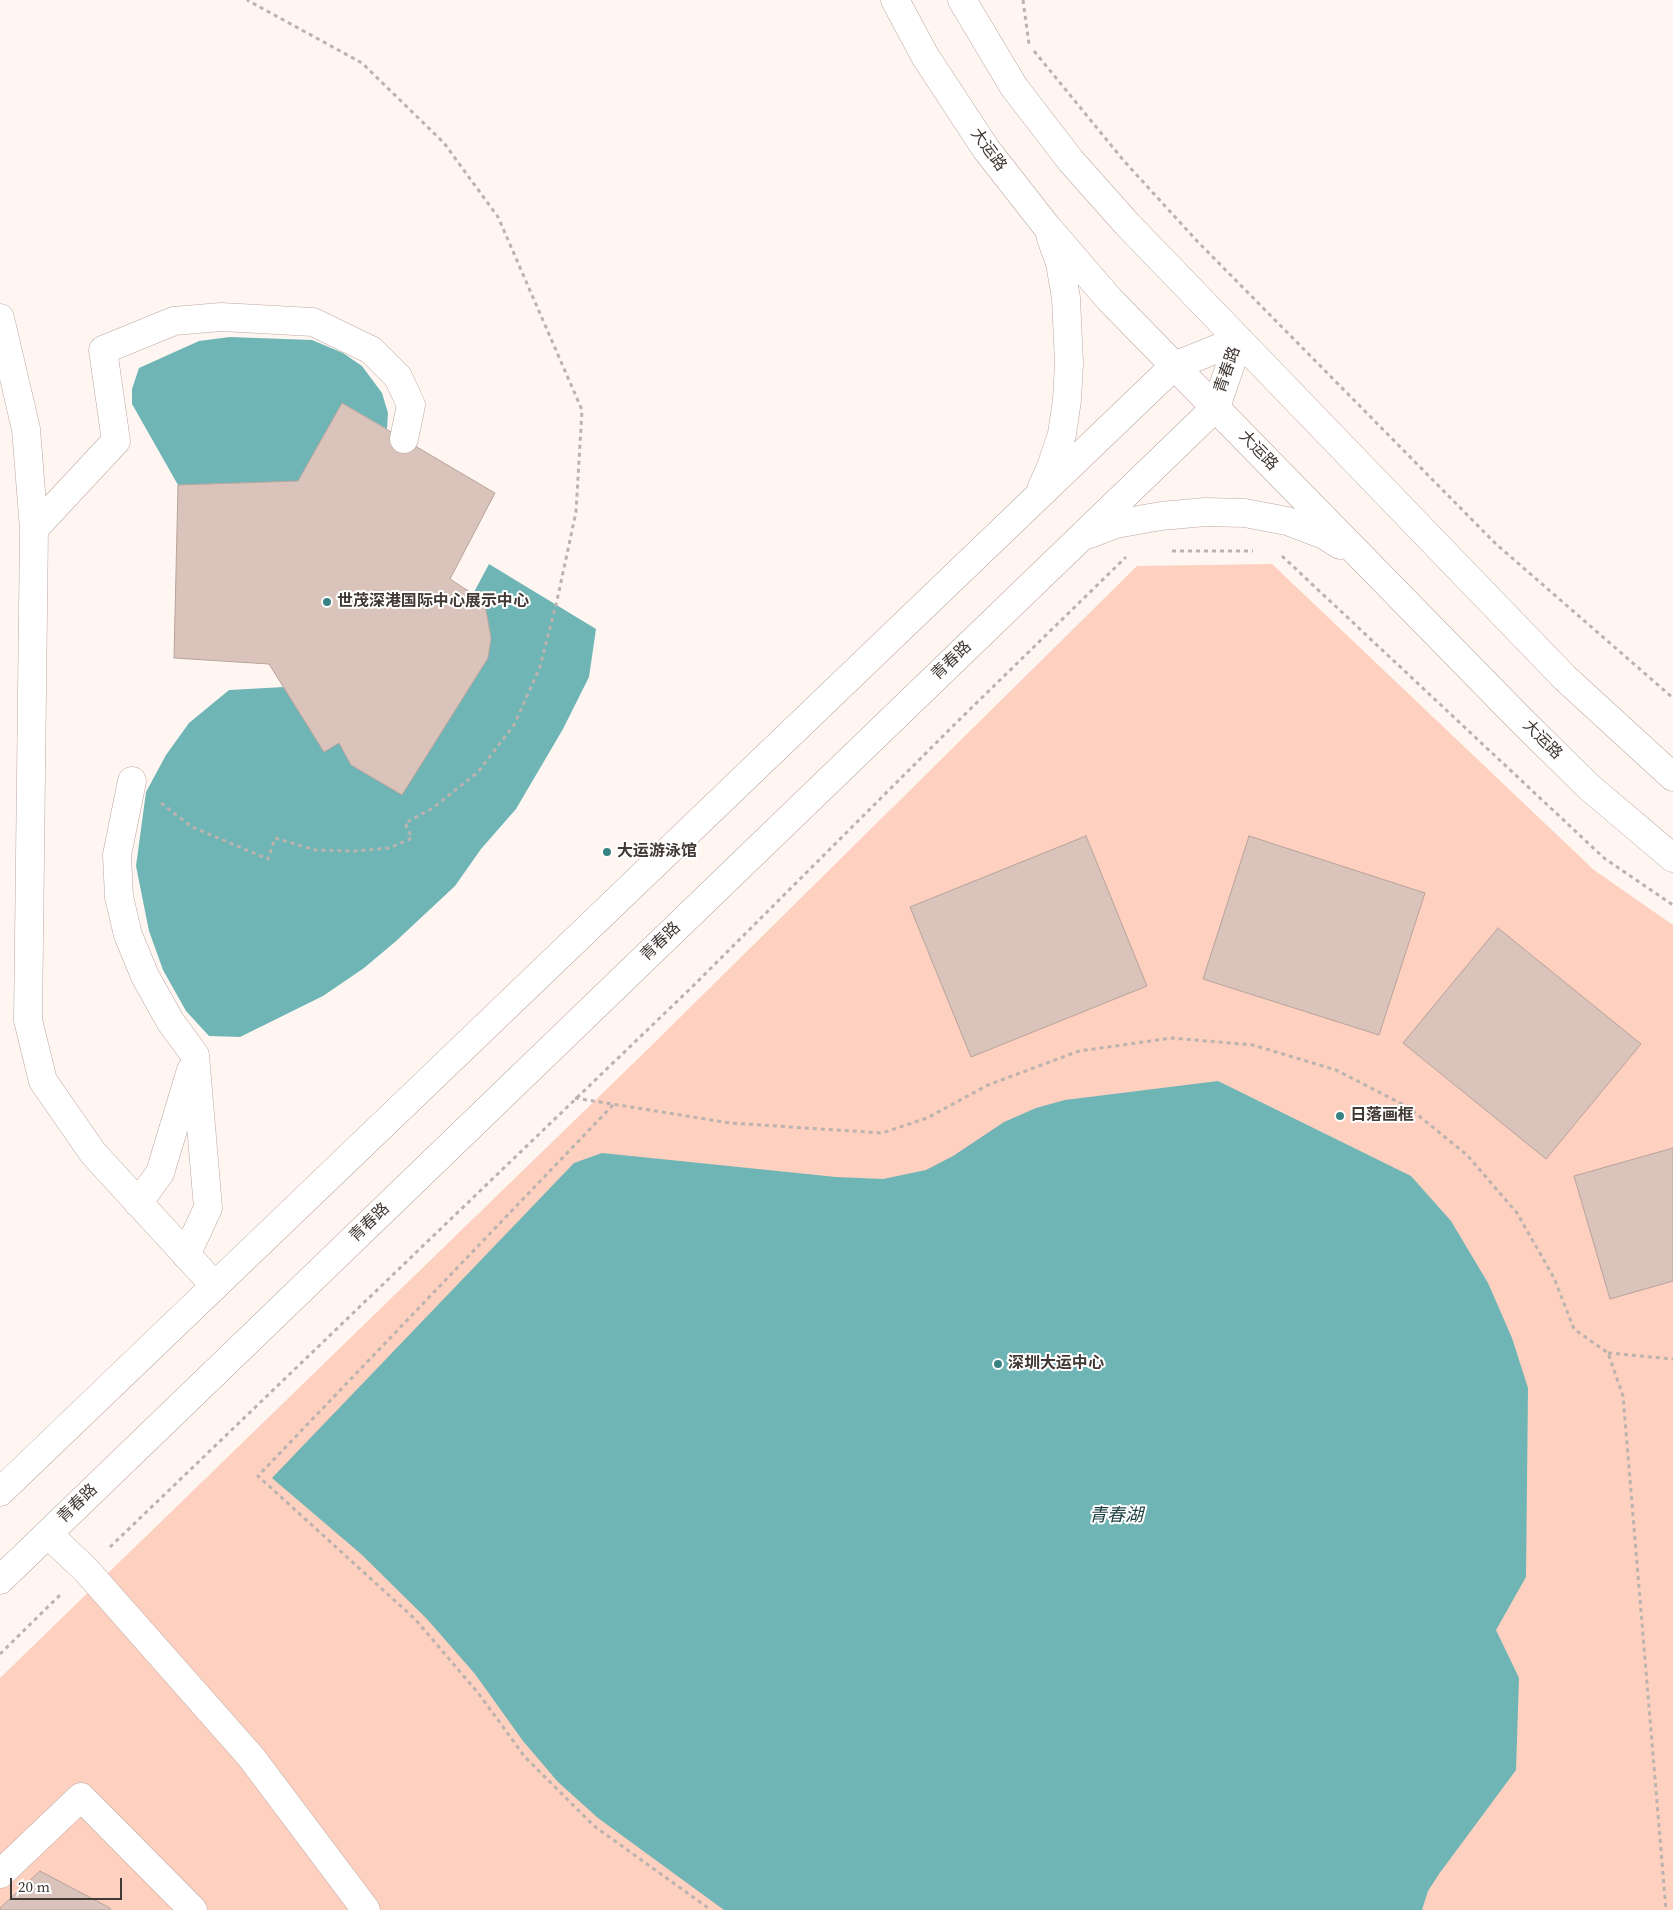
<!DOCTYPE html>
<meta charset="utf-8">
<style>
body{margin:0}
#map{position:relative;width:1673px;height:1910px;overflow:hidden;background:#fff6f2;font-family:"Source Serif 4",serif}
canvas{display:block}
.scale{position:absolute;left:10px;top:1878px;width:112px;height:22px;box-sizing:border-box;border:2px solid #413935;border-top:0;padding-left:6px;font-size:15px;line-height:18px;white-space:nowrap;color:#413935;-webkit-text-stroke:4px #fff;paint-order:stroke}
</style>
<div id="map">
<canvas width="1673" height="1910"></canvas>
<div class="scale">20 m</div>
</div>
<script>
const c = document.querySelector('canvas').getContext('2d');
c.lineJoin = 'round';
function paint(path, color) { c.fillStyle = color; c.fill(path, 'evenodd'); }
const poly = rows => new Path2D(rows.map(r => 'M' + r).join(''));
function strokePath(path, color, width, dash) { c.strokeStyle = color; c.lineWidth = width; c.lineCap = dash ? 'butt' : 'round'; c.setLineDash(dash || []); c.stroke(path); }
function write(font, color, halo, rows, align = 'center') {
  c.font = font + ' "Source Serif 4","Noto Sans SC",serif'; c.lineWidth = 4; c.setLineDash([]); c.textBaseline = 'middle'; c.strokeStyle = halo; c.fillStyle = color; for (const [text, x, y, turn = 0] of rows) {
    c.save(); c.translate(x, y); c.rotate((+turn || 0) * Math.PI / 180); c.textAlign = isNaN(turn) ? turn : align; if (halo) c.strokeText(text, 0, 0); c.fillText(text, 0, 0); c.restore();
  }
}
paint(poly([
 [1272,564,1594,870,1673,925,1673,1910,0,1910,0,1678,647,1050,1137,566]
]), '#fdd0bf');
paint(poly([
 [230,337,312,340,343,353,362,366,382,393,388,413,387,429,342,403,298,481,178,485,132,404,132,389,139,368,199,341],
 [489,564,596,629,589,677,563,729,516,809,481,849,455,886,395,942,364,968,323,996,240,1037,209,1036,186,1011,163,970,149,931,136,866,146,792,166,755,189,723,229,690,284,687,324,752,339,743,351,765,402,794,488,658,491,638,486,610,473,594],
 [1218,1081,1411,1176,1451,1221,1488,1283,1512,1338,1528,1388,1526,1577,1496,1630,1519,1678,1516,1770,1439,1874,1428,1891,1422,1910,724,1910,598,1818,558,1782,523,1741,475,1674,427,1619,361,1554,272,1478,574,1163,602,1153,836,1177,883,1179,926,1170,953,1156,1004,1122,1036,1108,1065,1100]
]), '#6fb5b6');
const building = poly([
 [342,403,495,493,450,579,473,594,486,610,491,638,488,658,402,795,351,765,339,743,324,752,269,664,174,658,178,485,298,481,342,403],
 [1086,836,1147,986,971,1057,910,907,1086,836],
 [1249,836,1425,893,1379,1035,1203,979,1249,836],
 [1498,928,1641,1044,1546,1159,1403,1043,1498,928],
 [1673,1148,1673,1281,1610,1299,1574,1176,1673,1148],
 [40,1871,110,1908,111,1910,0,1910,0,1908,40,1871]
]);
paint(building, '#d9c3bb');
strokePath(building, '#b8a39b', 1);
const minor = poly([
 [895,0,925,56,986,149,1047,227,1110,300,1519,718,1589,787,1673,858],
 [962,0,1014,87,1071,161,1127,224,1565,678,1673,777],
 [0,318,26,429,34,529,28,1020,43,1081,93,1153,215,1286],
 [1042,487,1051,467,1062,434,1067,400,1069,363,1066,298,1060,263,1051,238],
 [34,529,116,441,103,350,174,321,221,317,313,322,371,350,398,377,411,405,404,439],
 [1087,535,1116,524,1161,516,1205,512,1245,513,1287,521,1324,535,1340,545],
 [132,781,117,855,119,897,128,935,145,976,170,1021,195,1055,208,1208,186,1255],
 [138,1203,160,1173,191,1070],
 [0,1492,1174,366,1239,340],
 [48,1534,86,1570,251,1757,366,1910],
 [0,1580,1216,407,1239,340],
 [0,1874,81,1797,193,1910]
]);
strokePath(minor, '#bda7a0', 29);
strokePath(poly([
 [1023,0,1029,44],
 [1034,51,1124,161,1197,241,1496,544,1673,698],
 [1172,551,1253,551],
 [1282,556,1604,858,1673,905],
 [161,803,192,827,268,859,275,838,315,850,355,851,389,848,412,838,405,823,433,808,478,772,514,725,540,667,556,605,576,512,582,410,498,217,444,143,362,63,247,0],
 [575,1098,730,1123,882,1133,927,1118,988,1085,1079,1051,1172,1038,1253,1045,1336,1070,1408,1107,1467,1155,1517,1213,1554,1278,1574,1329,1608,1353,1623,1396,1666,1910],
 [613,1105,258,1476,415,1619,479,1694,525,1757,594,1826,711,1910],
 [1608,1353,1673,1359],
 [110,1547,693,986,958,721,1126,557],
 [0,1654,62,1593]
]), '#bbb3af', 3, [4, 4]);
strokePath(minor, '#fff', 28);
for (const [x, y, r, color] of [
 [327,602,5,"#398283"],
 [607,852,5,"#398283"],
 [1340,1116,5,"#398283"],
 [998,1364,5,"#398283"]
]) { const dot = new Path2D(); dot.arc(x, y, r, 0, 2 * Math.PI); c.fillStyle = color; c.fill(dot); strokePath(dot, '#fff', 2); }
write('16px', '#413935', '#fff', [
 ["大运路",988,150,54],
 ["青春路",1228,370,-71],
 ["大运路",1258,451,46],
 ["青春路",952,661,-44],
 ["大运路",1542,740,45],
 ["青春路",661,942,-44],
 ["青春路",370,1223,-44],
 ["青春路",78,1504,-44]
]);
write('bold 16px', '#413935', '#fff', [
 ["世茂深港国际中心展示中心",337,602],
 ["大运游泳馆",617,852],
 ["日落画框",1350,1116],
 ["深圳大运中心",1008,1364]
], 'left');
write('italic 18px', '#1c3f40', '#fff', [
 ["青春湖",1116,1516]
]);
</script>
